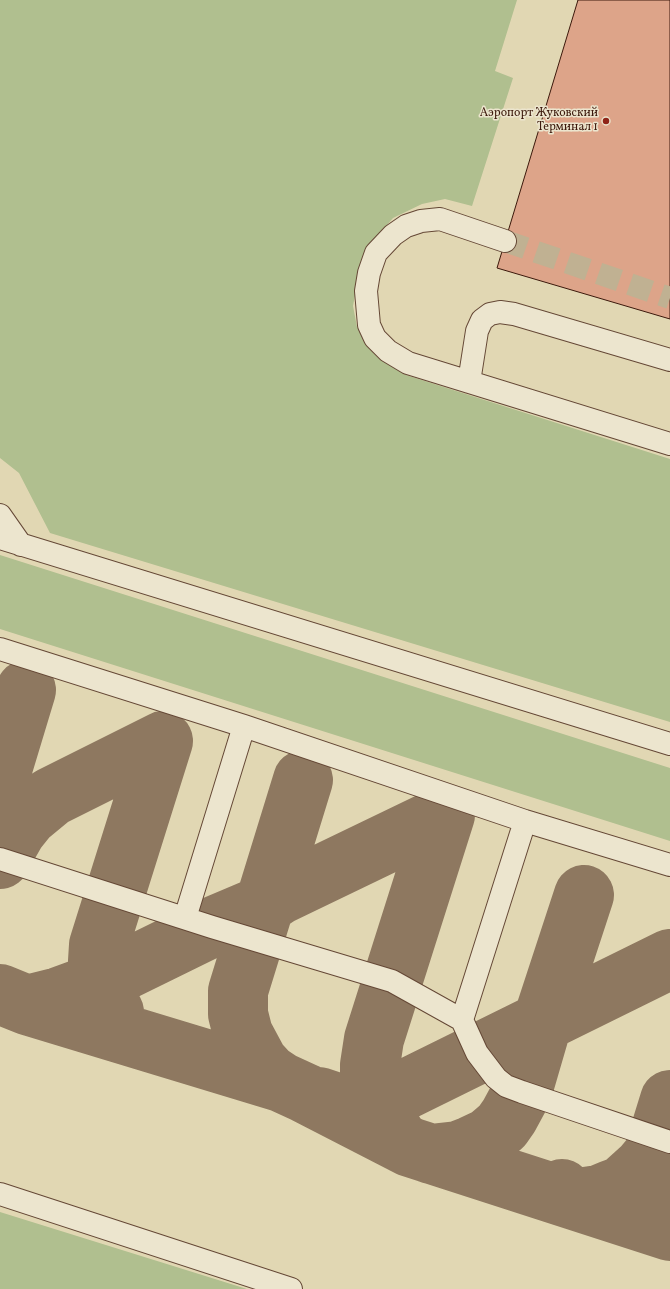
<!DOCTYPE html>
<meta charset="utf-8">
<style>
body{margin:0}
canvas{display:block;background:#e1d7b3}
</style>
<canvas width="670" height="1289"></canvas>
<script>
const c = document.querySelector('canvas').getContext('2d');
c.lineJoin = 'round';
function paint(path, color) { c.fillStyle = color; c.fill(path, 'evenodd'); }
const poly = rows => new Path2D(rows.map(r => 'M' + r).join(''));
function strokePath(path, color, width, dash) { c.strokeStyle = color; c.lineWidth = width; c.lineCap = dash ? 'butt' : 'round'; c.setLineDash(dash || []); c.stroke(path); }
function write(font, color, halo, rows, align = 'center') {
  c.font = font + ' Vollkorn,serif'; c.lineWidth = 3; c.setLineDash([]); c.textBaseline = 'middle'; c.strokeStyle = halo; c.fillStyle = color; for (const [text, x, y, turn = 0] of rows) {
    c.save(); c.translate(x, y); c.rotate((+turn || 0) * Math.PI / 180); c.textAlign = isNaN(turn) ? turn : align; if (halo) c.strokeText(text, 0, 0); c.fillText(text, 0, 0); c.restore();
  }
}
paint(poly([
 [0,0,517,0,495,71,513,78,472,206,445,199,422,204,393,218,374,240,359,274,353,306,357,327,376,355,406,375,670,459,670,722,50,533,19,473,0,458],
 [0,555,670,768,670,841,0,629],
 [0,1212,247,1289,0,1289]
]), '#b0bf8f');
strokePath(poly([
 [0,776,26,690],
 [0,859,16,831,28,816,51,797,163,741],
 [0,994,27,1005,281,1082,305,1093,410,1147,670,1231],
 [27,1005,59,997,100,982,212,927,264,905,279,895,445,815],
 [114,1012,104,994,100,982,98,961,99,945,163,741],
 [281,1082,269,1074,258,1062,243,1034,238,1014,238,991,303,780],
 [319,1097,343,1105,376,1104,670,959],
 [395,1134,383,1119,376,1104,370,1085,370,1065,374,1039,445,815],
 [431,1154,458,1151,471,1146,488,1138,502,1126,509,1116,522,1092,543,1020,584,895],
 [562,1189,572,1199,599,1195,611,1190,622,1186,643,1167,653,1155],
 [660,1195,655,1180,653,1155,670,1100]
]), '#8e7860', 60);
const building = poly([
 [578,0,670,0,670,319,497,268,578,0]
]);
paint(building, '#dda489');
strokePath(building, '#3c190c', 1);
strokePath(poly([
 [505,241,670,298]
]), '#c0b192', 22, [22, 11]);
const minor = poly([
 [505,241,440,219,421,221,406,226,393,235,376,253,369,273,366,291,369,325,375,338,388,351,408,363,670,444],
 [469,382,477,331,482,320,490,314,500,312,514,314,670,360],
 [0,515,21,545],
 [0,538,670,744],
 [0,649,244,726,525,821,670,865],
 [0,859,212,927,392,981,462,1020,477,1053,496,1078,506,1086,522,1092,670,1142],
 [185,918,244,726],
 [462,1020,525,821],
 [0,1194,291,1289]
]);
strokePath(minor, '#654836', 24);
strokePath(minor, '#ece5ce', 22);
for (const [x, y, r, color] of [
 [606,121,4,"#8f2418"]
]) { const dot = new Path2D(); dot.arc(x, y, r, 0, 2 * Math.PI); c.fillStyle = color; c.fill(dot); strokePath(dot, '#ece5ce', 1.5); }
write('12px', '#3c190c', '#ece5ce', [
 ["Аэропорт Жуковский",598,114],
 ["Терминал 1",598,128]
], 'right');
</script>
